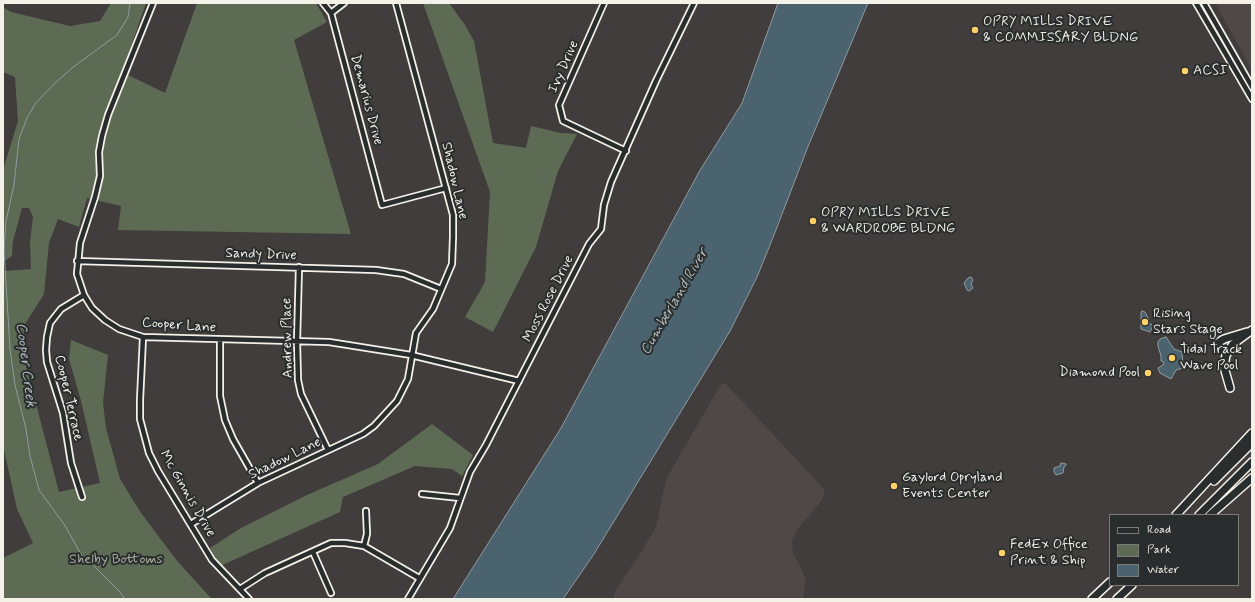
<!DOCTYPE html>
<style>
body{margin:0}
#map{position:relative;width:1255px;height:602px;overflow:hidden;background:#403d3c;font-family:Mynerve,sans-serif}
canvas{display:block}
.frame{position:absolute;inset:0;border:4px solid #f4f1e8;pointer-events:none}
.legend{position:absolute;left:1109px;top:514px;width:130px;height:72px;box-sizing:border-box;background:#2a2d2e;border:1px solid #7b7b78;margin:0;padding:5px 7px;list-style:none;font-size:12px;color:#f4f1e8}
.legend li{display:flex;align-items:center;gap:8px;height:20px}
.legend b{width:20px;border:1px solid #7b7b78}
</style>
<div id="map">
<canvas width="1255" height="602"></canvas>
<div class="frame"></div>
<ul class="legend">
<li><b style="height:5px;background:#2a2d2e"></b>Road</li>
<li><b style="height:11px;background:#5d6b54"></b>Park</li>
<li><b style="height:11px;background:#4b626f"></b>Water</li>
</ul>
</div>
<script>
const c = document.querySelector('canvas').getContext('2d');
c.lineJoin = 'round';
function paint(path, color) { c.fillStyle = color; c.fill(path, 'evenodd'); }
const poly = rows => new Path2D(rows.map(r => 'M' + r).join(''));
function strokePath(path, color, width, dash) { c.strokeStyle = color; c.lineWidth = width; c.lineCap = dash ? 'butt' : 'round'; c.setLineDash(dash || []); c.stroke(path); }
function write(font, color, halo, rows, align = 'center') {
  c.font = font + ' Mynerve,sans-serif'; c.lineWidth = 4; c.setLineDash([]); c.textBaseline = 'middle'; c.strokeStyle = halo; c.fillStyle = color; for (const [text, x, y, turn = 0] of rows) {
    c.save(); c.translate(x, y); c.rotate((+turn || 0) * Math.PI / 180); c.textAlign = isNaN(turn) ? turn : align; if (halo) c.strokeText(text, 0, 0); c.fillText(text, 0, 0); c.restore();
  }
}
paint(poly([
 [1215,3,1252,3,1252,70],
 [725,383,825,490,822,500,797,530,792,540,793,554,801,567,805,578,805,586,803,599,613,599,615,593,622,580,643,549,656,527,666,479,721,384]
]), '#4f4846');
paint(poly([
 [111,3,146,3,122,72,165,93,197,3,316,3,327,22,294,40,351,234,118,230,121,206,87,198,79,227,58,219,49,243,44,294,25,324,23,354,59,492,100,483,81,401,69,359,71,340,108,355,103,403,106,428,120,479,141,513,178,562,211,598,3,599,3,558,33,543,17,509,3,445,3,271,31,269,30,242,33,217,29,208,22,208,13,241,12,256,3,262,3,170,18,121,15,77,3,72,3,7,11,12,70,26,100,21],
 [423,3,449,3,465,25,474,41,493,143,526,148,531,126,561,133,577,134,558,171,536,247,493,332,465,317,485,282,490,192],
 [432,424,473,455,462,476,452,469,415,466,343,497,340,512,220,566,210,548,241,528,307,495,378,464]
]), '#5d6b54');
const water = poly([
 [778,3,868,3,807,149,774,235,757,277,730,331,594,554,563,599,453,599,561,428,699,172,742,103,778,3],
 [971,277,973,280,971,284,973,288,969,291,967,290,964,283,968,278,971,277],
 [1142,311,1145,312,1149,320,1148,321,1153,326,1150,332,1141,329,1141,312,1142,311],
 [1166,337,1174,349,1182,352,1183,368,1176,370,1171,379,1160,373,1158,368,1163,365,1164,362,1161,361,1161,356,1158,346,1158,342,1160,339,1166,337],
 [1061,463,1066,464,1066,465,1064,467,1063,473,1056,475,1054,472,1054,468,1060,466,1061,463]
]);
paint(water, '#4b626f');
strokePath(water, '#8f9b9f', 1);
strokePath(poly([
 [125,599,119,591,95,567,82,556,64,524,39,490,30,456,26,429,15,385,10,349,4,250,6,221,14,185,19,139,27,118,35,104,55,83,72,68,117,35,128,17,130,3]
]), '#8f9b9f', 1);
const minor = poly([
 [153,3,108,115,102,136,99,152,100,176,95,197,80,243,77,274,84,295,92,308,105,320,119,329,143,337,329,342,411,355,519,381],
 [323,3,331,13,382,205,446,188],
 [604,3,559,105,563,121,626,151],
 [1196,3,1252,99],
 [1204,3,1252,87],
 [331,13,344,3],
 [77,261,376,270,404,274,441,289],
 [299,267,297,342,298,380,301,394,328,450],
 [143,337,140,400,140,419,149,453,158,471,212,560,249,599],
 [220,340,220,396,225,420,233,439,258,483],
 [422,494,460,498],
 [82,497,71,463,63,413,47,362,46,350,47,337,50,323,61,309,84,295],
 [191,524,258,483,363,434,374,426,397,401,408,379,416,333,433,309,452,264,453,237,453,215,396,3],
 [364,546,367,534,366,511],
 [313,552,331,593],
 [240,589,265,573,331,543,345,543,364,546,419,578],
 [408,599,450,528,470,472,486,445,589,244,601,229,604,205,611,182,656,81,694,3]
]);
const highway = poly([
 [1219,342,1224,339,1247,332],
 [1230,388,1224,367,1226,355,1233,344,1252,330],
 [1214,481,1252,443],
 [1176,515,1252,433],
 [1199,515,1252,462],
 [1210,515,1252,478],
 [1092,599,1110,582],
 [1117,599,1132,585]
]);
strokePath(minor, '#f4f1e8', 8);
strokePath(highway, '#f4f1e8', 10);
strokePath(minor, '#2a2d2e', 4.5);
strokePath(highway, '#2a2d2e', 7);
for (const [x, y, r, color] of [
 [975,30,4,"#ffd166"],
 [1185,71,4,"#ffd166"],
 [813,221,4,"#ffd166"],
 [1145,322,4,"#ffd166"],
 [1172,358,4,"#ffd166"],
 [1148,373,4,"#ffd166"],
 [894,486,4,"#ffd166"],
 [1002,553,4,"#ffd166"]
]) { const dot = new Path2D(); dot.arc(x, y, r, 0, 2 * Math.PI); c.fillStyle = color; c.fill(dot); strokePath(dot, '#2a2d2e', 1.5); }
write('14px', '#f4f1e8', '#2a2d2e', [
 ["OPRY MILLS DRIVE",983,22],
 ["& COMMISSARY BLDNG",983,38],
 ["ACSI",1193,71],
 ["OPRY MILLS DRIVE",821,213],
 ["& WARDROBE BLDNG",821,229],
 ["Rising",1153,314],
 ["Stars Stage",1153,330],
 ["Tidal Track",1180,350],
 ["Wave Pool",1180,366],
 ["Diamond Pool",1140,373,"right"],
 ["Gaylord Opryland",902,478],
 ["Events Center",902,494],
 ["FedEx Office",1010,545],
 ["Print & Ship",1010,561]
], 'left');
write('14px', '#f4f1e8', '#2a2d2e', [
 ["Ivy Drive",564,67,-66],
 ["Demarius Drive",366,100,75],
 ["Shadow Lane",454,181,77],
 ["Sandy Drive",261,255,2],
 ["Moss Rose Drive",549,299,-63],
 ["Cooper Lane",179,326,4],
 ["Andrew Place",288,338,-91],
 ["Cooper Terrace",68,398,77],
 ["Shadow Lane",285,459,-26],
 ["Mc Ginnis Drive",187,494,60]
]);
write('14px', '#b0b5a5', '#2a2d2e', [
 ["Shelby Bottoms",116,560]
]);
write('italic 15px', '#b0b8b8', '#2a2d2e', [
 ["Cumberland River",675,302,-60],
 ["Cooper Creek",25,365,83]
]);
</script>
